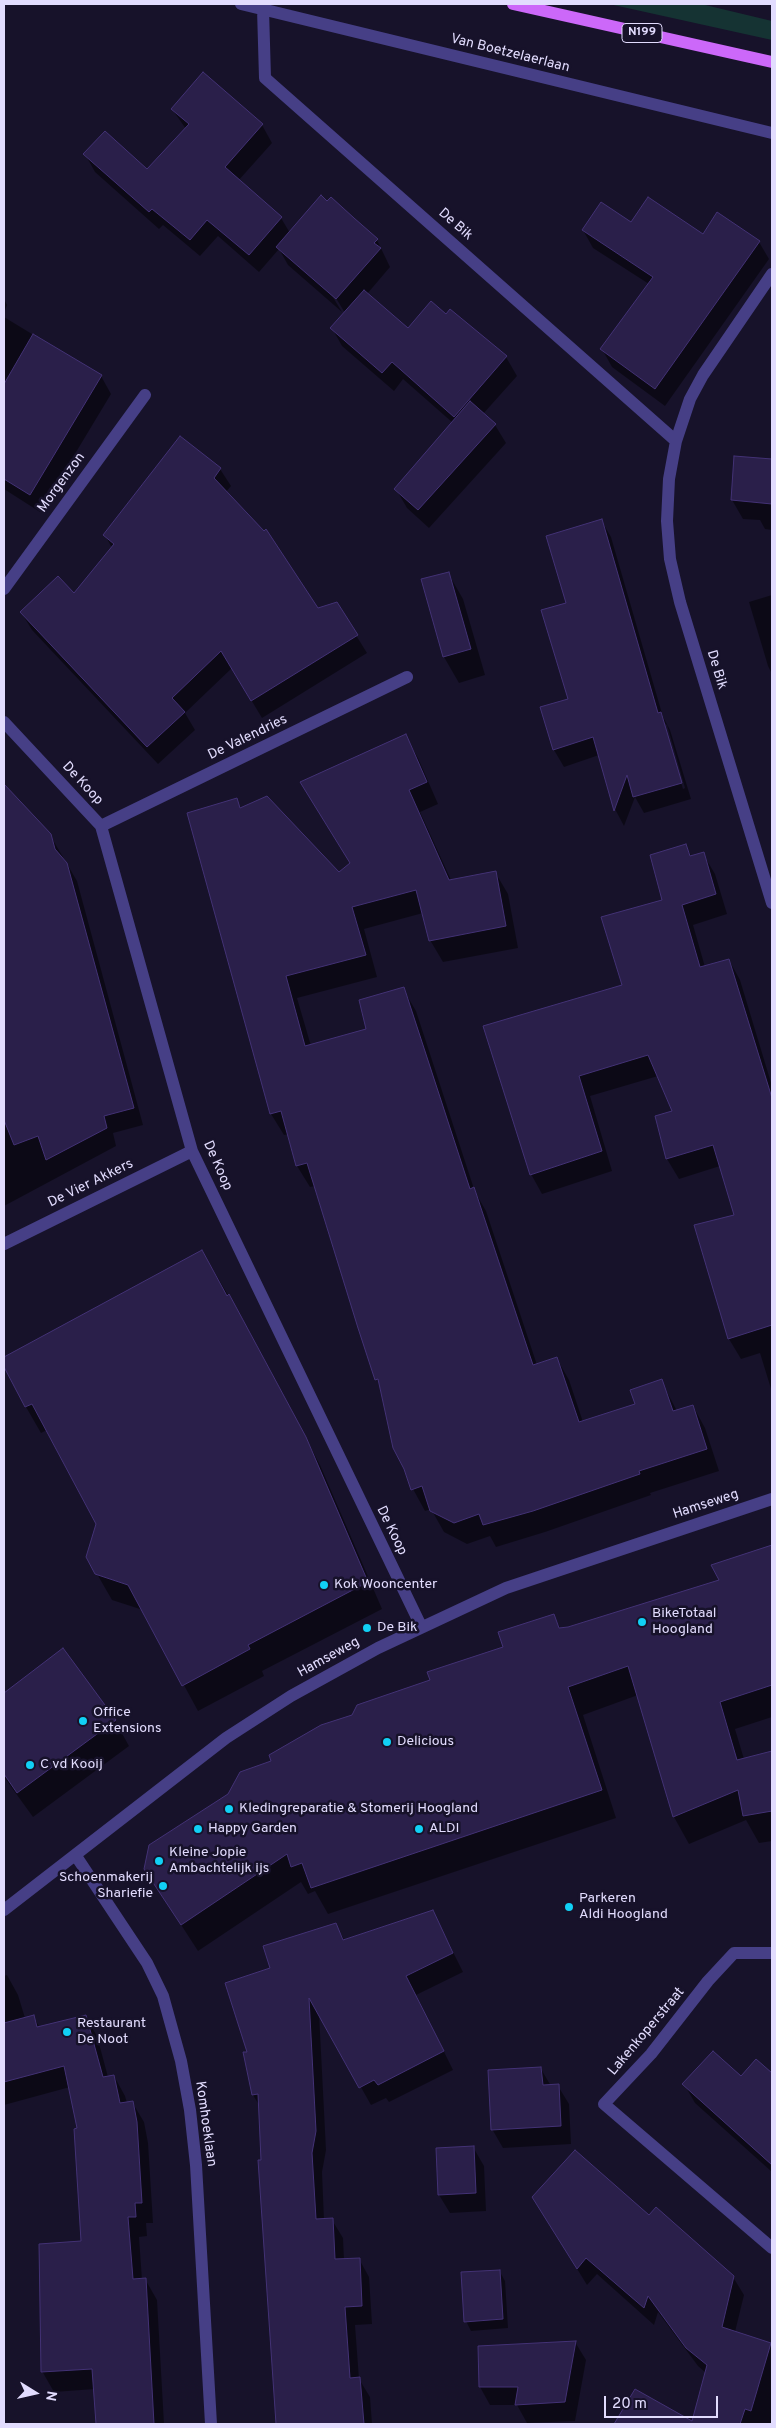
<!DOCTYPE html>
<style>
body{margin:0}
#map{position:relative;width:776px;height:2428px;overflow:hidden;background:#17122a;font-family:Overpass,sans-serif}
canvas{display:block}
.frame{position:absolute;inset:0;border:5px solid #e2dcfe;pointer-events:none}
.north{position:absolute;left:10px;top:2368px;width:50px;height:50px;-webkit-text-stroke:4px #17122a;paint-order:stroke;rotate:100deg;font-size:14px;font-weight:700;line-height:20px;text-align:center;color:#e2dcfe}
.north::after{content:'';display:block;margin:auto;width:18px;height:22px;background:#e2dcfe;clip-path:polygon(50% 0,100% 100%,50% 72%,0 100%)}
.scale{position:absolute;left:604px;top:2396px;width:114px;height:22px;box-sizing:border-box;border:2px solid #e2dcfe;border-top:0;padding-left:6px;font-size:15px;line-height:18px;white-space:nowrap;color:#e2dcfe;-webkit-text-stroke:4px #17122a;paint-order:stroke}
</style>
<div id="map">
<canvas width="776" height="2428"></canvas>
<div class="frame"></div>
<div class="north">N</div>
<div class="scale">20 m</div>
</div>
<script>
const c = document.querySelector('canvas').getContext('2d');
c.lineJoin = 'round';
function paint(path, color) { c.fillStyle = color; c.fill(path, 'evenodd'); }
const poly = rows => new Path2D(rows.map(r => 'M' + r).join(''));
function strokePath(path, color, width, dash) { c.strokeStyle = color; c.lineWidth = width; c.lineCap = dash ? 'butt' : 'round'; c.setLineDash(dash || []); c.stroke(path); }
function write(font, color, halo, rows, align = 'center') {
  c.font = font + ' Overpass,sans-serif'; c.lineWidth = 5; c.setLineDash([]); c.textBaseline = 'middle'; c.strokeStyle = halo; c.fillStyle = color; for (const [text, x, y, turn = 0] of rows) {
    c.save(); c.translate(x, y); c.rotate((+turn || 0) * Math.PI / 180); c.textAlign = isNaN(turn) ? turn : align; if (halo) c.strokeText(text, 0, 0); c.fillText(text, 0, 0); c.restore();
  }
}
paint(poly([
 [609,4,701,4,772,21,772,40]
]), '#153333');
paint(poly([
 [172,109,262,125,272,143,238,181,281,218,290,233,377,240,390,267,367,294,408,330,446,316,450,311,506,357,517,376,483,414,495,425,506,443,429,528,407,508,396,489,453,423,403,379,394,391,342,346,332,328,345,313,333,293,331,294,342,312,288,265,279,249,259,272,218,236,200,256,163,225,159,229,95,172,85,154,147,171,186,129],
 [632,224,759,242,769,259,665,406,612,367,602,349,649,284,593,248,583,230],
 [4,299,7,305,4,313],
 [4,317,101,376,111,394,40,512,4,489],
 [736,458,772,460,772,530,765,529,760,520,743,519,732,500],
 [220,469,231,486,226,492,317,610,336,603,367,653,262,718,232,668,185,713,195,730,158,764,32,630,21,612,74,595,112,548,105,535],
 [601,520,611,537,663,717,670,730,691,799,644,813,635,797,624,826,616,811,599,755,564,767,554,750,542,708,570,700,567,603],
 [663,722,667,725,685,788,683,789],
 [448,573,463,599,485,675,459,683,444,657],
 [772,595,772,674,768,666,749,602],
 [405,736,418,758,438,804,420,812,451,880,495,872,508,894,518,948,443,962,430,940,423,913,364,929,377,977,297,998,311,1046,367,1030,403,989,416,1011,475,1192,486,1211,537,1365,557,1359,569,1380,583,1422,637,1405,661,1381,677,1411,693,1406,705,1428,719,1471,650,1493,651,1495,545,1532,496,1547,490,1536,467,1544,444,1532,431,1509,425,1511,413,1489,381,1388,359,1327,315,1186,310,1187,297,1166,289,1134,284,1135,271,1114,188,813,236,800,242,809,339,873,351,864],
 [4,786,50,835,77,881,143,1125,113,1133,116,1146,4,1206,4,908,23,902,4,881],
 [685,845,692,857,703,854,715,874,727,914,693,925,705,967,729,960,740,980,772,1086,772,1392,760,1353,741,1359,729,1339,696,1226,736,1216,720,1166,679,1179,667,1159,657,1117,674,1112,658,1076,590,1096,612,1171,542,1194,531,1174,664,901],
 [202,1251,244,1322,320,1465,382,1609,262,1671,264,1676,198,1711,143,1610,112,1600,97,1574,97,1524,47,1430,41,1433,26,1407,4,1364,4,1358],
 [772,1546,772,1717,735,1729,744,1759,772,1751,772,1841,759,1843,746,1820,689,1844,674,1817,638,1695,583,1715,616,1818,328,1914,315,1891,308,1894,301,1882,198,1951,145,1869,229,1795,273,1762,353,1716,504,1647,553,1616,561,1629,721,1581,712,1566],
 [63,1649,115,1721,129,1746,33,1817,4,1777,4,1693],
 [433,1912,463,1972,416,1995,453,2070,389,2102,386,2098,371,2105,319,2013,326,2150,322,2172,324,2220,332,2220,343,2238,344,2260,359,2259,369,2277,372,2324,355,2325,359,2379,370,2397,372,2424,277,2424,259,2161,262,2161,259,2105,253,2095,248,2052,272,1969,335,1924,345,1941],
 [7,1975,18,1995,25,2018,33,2016,40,2028,85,2016,97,2036,108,2077,114,2076,125,2096,127,2103,132,2102,144,2122,148,2143,153,2223,146,2223,147,2236,139,2237,142,2280,145,2279,157,2300,164,2424,97,2424,95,2389,54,2392,42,2371,83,2243,78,2129,70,2087,4,2105,4,1976],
 [756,2061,772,2075,772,2172,695,2103,684,2084,741,2078],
 [541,2069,551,2086,558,2086,569,2104,571,2144,503,2148,492,2129],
 [473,2147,484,2166,486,2211,450,2213,439,2195],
 [544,2215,649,2217,733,2277,744,2295,735,2332,739,2335,772,2344,772,2424,616,2424,636,2391,693,2423,706,2373,698,2366,658,2312,654,2325,597,2274,587,2285],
 [500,2272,505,2281,508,2328,471,2331,466,2321],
 [575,2342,586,2360,575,2421,527,2423,517,2405,490,2405,480,2387]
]), '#0007');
const building = poly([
 [203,72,263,124,225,167,282,217,249,255,207,220,190,240,152,209,149,212,83,154,105,131,147,169,189,124,171,109,203,72],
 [321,195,327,201,331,197,354,218,378,239,374,243,381,248,336,299,276,247,321,195],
 [648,197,703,234,717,212,760,241,655,389,600,349,653,277,582,230,601,202,631,222,648,197],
 [364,290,408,328,431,301,446,314,450,309,507,356,454,417,392,362,382,373,330,328,364,290],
 [33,334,102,375,30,495,4,479,4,384,33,334],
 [470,401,496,424,418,510,394,489,470,401],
 [180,436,221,468,214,478,264,531,266,529,318,608,337,602,358,635,251,701,221,651,172,698,185,712,147,747,20,612,58,576,74,593,114,544,103,535,180,436],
 [734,456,772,459,772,504,731,500,734,456],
 [602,519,658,713,661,712,682,783,633,797,627,775,614,811,593,737,553,750,540,707,568,699,541,610,566,603,546,536,602,519],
 [449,572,471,649,443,657,421,579,449,572],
 [406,734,427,782,409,790,449,880,496,871,506,926,429,941,416,890,352,907,366,955,286,976,305,1046,366,1029,359,1000,404,987,470,1189,474,1187,533,1365,557,1357,579,1422,635,1404,630,1390,662,1379,673,1411,693,1405,707,1449,639,1471,640,1474,533,1511,483,1525,479,1514,454,1523,430,1511,422,1486,411,1490,404,1469,393,1448,378,1379,375,1380,358,1328,307,1163,296,1166,281,1111,270,1114,187,813,237,798,240,808,267,796,339,872,350,863,300,782,406,734],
 [4,784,51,834,55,849,67,863,134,1108,104,1116,107,1128,46,1160,38,1136,14,1145,4,1120,4,784],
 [686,844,690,856,704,852,716,894,682,905,700,967,729,959,772,1098,772,1325,728,1339,694,1225,734,1215,713,1145,666,1159,655,1116,672,1111,648,1055,579,1076,602,1151,530,1175,483,1026,622,985,601,917,662,900,650,855,686,844],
 [202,1250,227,1296,229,1294,306,1437,368,1582,248,1645,250,1649,182,1686,128,1585,95,1574,86,1557,96,1524,32,1404,25,1407,4,1367,4,1357,202,1250],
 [772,1545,772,1685,720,1702,737,1760,772,1751,772,1811,743,1816,738,1790,673,1817,628,1666,568,1687,602,1790,311,1888,302,1863,291,1867,287,1854,181,1925,144,1869,149,1845,228,1794,240,1772,271,1761,269,1755,321,1725,352,1715,357,1705,430,1680,427,1672,503,1647,498,1632,554,1614,559,1628,568,1627,719,1580,711,1565,772,1545],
 [63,1648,116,1720,17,1793,4,1774,4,1693,63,1648],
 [433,1910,453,1953,406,1976,444,2051,378,2085,374,2080,359,2088,309,1998,316,2131,312,2153,316,2219,333,2218,335,2259,360,2258,362,2306,345,2307,350,2378,360,2377,364,2424,276,2424,258,2160,261,2160,258,2094,252,2095,243,2052,247,2052,225,1983,270,1968,263,1946,336,1923,343,1940,433,1910],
 [34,2015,37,2027,86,2015,103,2077,114,2075,120,2103,133,2101,137,2122,142,2203,135,2203,136,2217,128,2217,133,2279,146,2278,154,2424,96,2424,92,2369,41,2372,39,2244,81,2241,74,2129,77,2128,64,2066,4,2082,4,2023,34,2015],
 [713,2051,741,2076,756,2059,772,2073,772,2165,682,2084,713,2051],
 [541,2067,543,2085,559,2084,561,2126,491,2130,488,2070,541,2067],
 [474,2146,476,2193,438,2195,436,2148,474,2146],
 [575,2150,649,2215,656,2207,734,2276,722,2327,771,2343,751,2411,745,2409,740,2424,614,2424,635,2389,692,2421,707,2365,686,2348,648,2296,644,2308,586,2258,577,2269,532,2197,575,2150],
 [500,2270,503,2319,464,2322,461,2272,500,2270],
 [576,2341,565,2402,515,2405,518,2387,479,2387,478,2346,576,2341]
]);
paint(building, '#2a1f4a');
strokePath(building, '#433275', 1);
strokePath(poly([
 [241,4,772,133],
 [263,9,265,78,676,441,669,479,667,521,670,559,680,602,772,903],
 [676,441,690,399,703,375,772,274],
 [4,589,145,395],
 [4,722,101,826,192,1151,421,1626],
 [101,826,407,677],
 [4,1244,192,1151],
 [76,1856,147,1963,163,1996,181,2061,190,2110,196,2165,211,2424],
 [4,1910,226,1738,291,1696,378,1648,506,1588,772,1499],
 [772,1953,734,1953,708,1981,651,2054,604,2104,772,2248]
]), '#463f86', 12);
strokePath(poly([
 [513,4,772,62]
]), '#cc68f9', 12);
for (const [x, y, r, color] of [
 [324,1585,5,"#11d0f5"],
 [642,1622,5,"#11d0f5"],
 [367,1628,5,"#11d0f5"],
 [83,1721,5,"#11d0f5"],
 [387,1742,5,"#11d0f5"],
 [30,1765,5,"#11d0f5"],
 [229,1809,5,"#11d0f5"],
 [198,1829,5,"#11d0f5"],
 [419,1829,5,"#11d0f5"],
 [159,1861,5,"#11d0f5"],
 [163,1886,5,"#11d0f5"],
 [569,1907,5,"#11d0f5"],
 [67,2032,5,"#11d0f5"]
]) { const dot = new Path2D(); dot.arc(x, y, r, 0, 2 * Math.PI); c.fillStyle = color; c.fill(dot); strokePath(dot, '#17122a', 2); }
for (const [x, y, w] of [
 [642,33,40]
]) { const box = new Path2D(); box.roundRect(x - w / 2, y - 9.5, w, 19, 4); c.fillStyle = '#17122a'; c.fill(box); strokePath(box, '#e2dcfe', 1); }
write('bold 12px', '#e2dcfe', null, [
 ["N199",642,33]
]);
write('14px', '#e2dcfe', '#17122a', [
 ["Van Boetzelaerlaan",510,54,14],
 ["De Bik",455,225,41],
 ["Morgenzon",62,483,-54],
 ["De Bik",716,670,73],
 ["De Valendries",248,738,-26],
 ["De Koop",82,784,47],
 ["De Koop",217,1166,66],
 ["De Vier Akkers",91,1184,-26],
 ["Hamseweg",706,1505,-18],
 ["De Koop",391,1531,64],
 ["Hamseweg",329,1658,-29],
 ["Lakenkoperstraat",647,2032,-50],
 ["Komhoeklaan",205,2124,82]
]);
write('14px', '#e2dcfe', '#17122a', [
 ["Kok Wooncenter",334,1585],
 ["BikeTotaal",652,1614],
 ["Hoogland",652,1630],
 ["De Bik",377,1628],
 ["Office",93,1713],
 ["Extensions",93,1729],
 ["Delicious",397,1742],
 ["C vd Kooij",40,1765],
 ["Kledingreparatie & Stomerij Hoogland",239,1809],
 ["Happy Garden",208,1829],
 ["ALDI",429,1829],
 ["Kleine Jopie",169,1853],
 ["Ambachtelijk ijs",169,1869],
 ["Schoenmakerij",153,1878,"right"],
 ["Shariefie",153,1894,"right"],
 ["Parkeren",579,1899],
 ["Aldi Hoogland",579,1915],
 ["Restaurant",77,2024],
 ["De Noot",77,2040]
], 'left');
</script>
